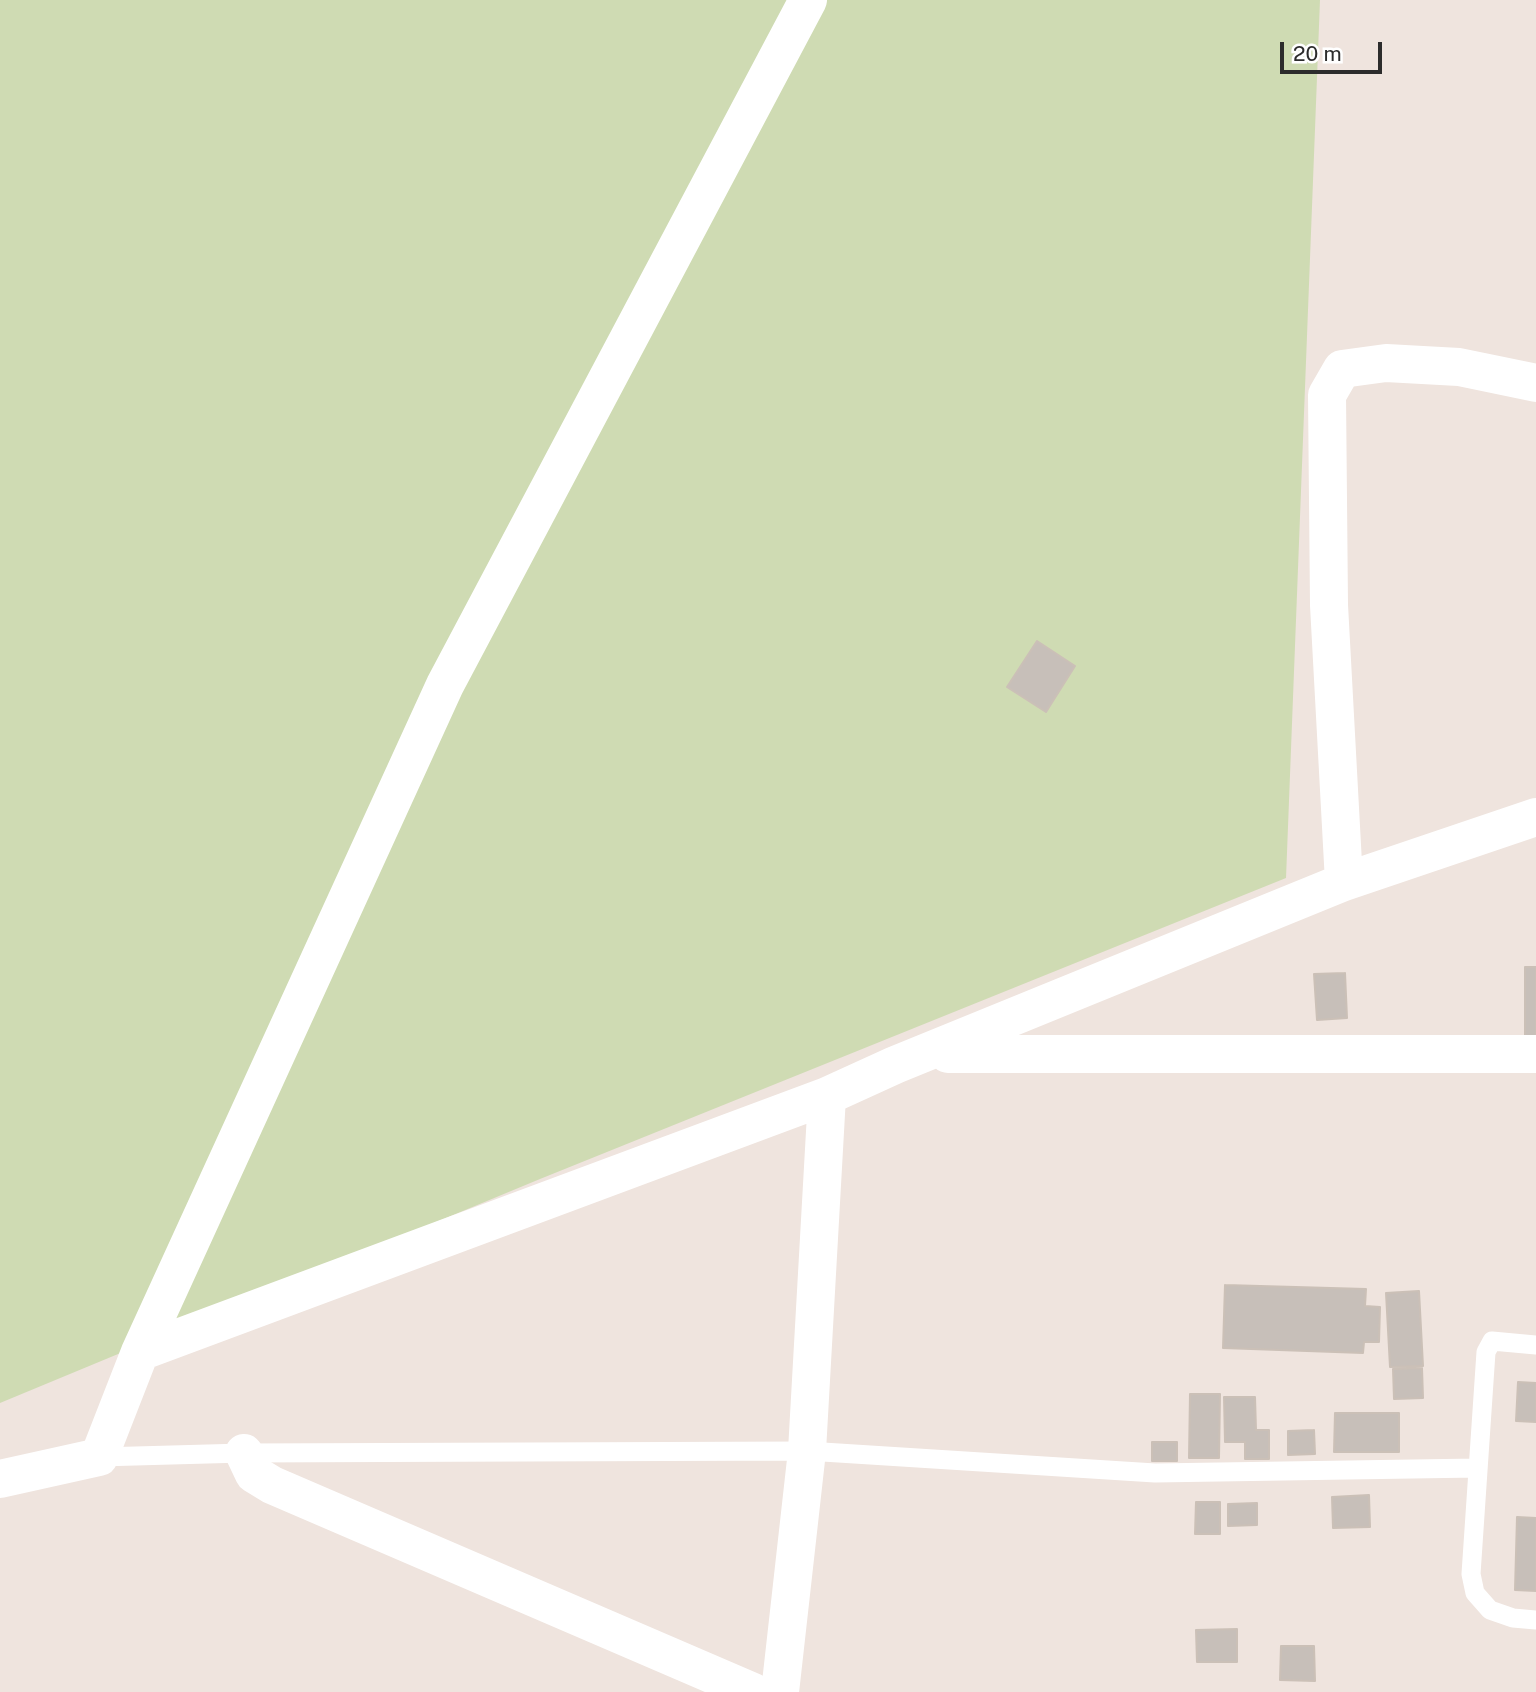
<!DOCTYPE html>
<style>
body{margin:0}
#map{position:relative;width:1536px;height:1692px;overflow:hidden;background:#efe4de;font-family:"Public Sans",sans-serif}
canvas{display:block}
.scale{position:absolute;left:1280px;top:42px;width:102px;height:32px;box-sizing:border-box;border:4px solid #2c2c2c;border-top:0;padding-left:9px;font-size:21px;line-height:24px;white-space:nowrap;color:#2c2c2c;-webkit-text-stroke:5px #fff;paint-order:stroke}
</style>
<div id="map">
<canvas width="1536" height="1692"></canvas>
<div class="scale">20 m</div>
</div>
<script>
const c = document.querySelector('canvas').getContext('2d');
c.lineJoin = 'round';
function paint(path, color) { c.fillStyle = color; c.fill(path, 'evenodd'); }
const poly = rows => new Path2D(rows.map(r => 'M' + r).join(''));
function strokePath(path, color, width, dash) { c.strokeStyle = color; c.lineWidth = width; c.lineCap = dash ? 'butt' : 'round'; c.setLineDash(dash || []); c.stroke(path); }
paint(poly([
 [0,0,1320,0,1286,878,540,1179,0,1403]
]), '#cfdbb3');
const building = poly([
 [1037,641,1075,666,1046,712,1007,687,1037,641],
 [1525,967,1536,967,1536,1036,1525,1036,1525,967],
 [1345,973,1347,1018,1317,1020,1314,974,1345,973],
 [1225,1285,1366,1289,1365,1306,1380,1307,1379,1342,1364,1342,1363,1353,1223,1348,1225,1285],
 [1419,1291,1423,1366,1390,1367,1386,1293,1419,1291],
 [1422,1368,1423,1398,1394,1399,1393,1369,1422,1368],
 [1518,1382,1536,1383,1536,1422,1516,1421,1518,1382],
 [1190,1394,1220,1394,1219,1458,1189,1458,1190,1394],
 [1224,1397,1255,1397,1256,1430,1269,1430,1269,1459,1245,1459,1245,1442,1225,1442,1224,1397],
 [1335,1413,1399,1413,1399,1452,1334,1452,1335,1413],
 [1314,1430,1315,1454,1288,1455,1288,1431,1314,1430],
 [1152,1442,1177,1442,1177,1461,1152,1461,1152,1442],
 [1369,1495,1370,1527,1333,1528,1332,1497,1369,1495],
 [1196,1502,1220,1502,1220,1534,1195,1534,1196,1502],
 [1257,1503,1257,1525,1228,1526,1228,1504,1257,1503],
 [1517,1517,1536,1518,1536,1591,1515,1590,1517,1517],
 [1237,1629,1237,1662,1197,1662,1196,1630,1237,1629],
 [1281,1646,1314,1646,1315,1681,1280,1680,1281,1646]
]);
paint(building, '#c7bfb9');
strokePath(building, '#cbc0b7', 2);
strokePath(poly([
 [1536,1345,1492,1341,1486,1352,1471,1574,1475,1593,1490,1610,1513,1618,1536,1620],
 [99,1457,244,1453,807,1451,1155,1473,1477,1468]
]), '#fff', 19);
strokePath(poly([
 [1344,882,1329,605,1327,395,1342,369,1386,363,1459,367,1536,383],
 [948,1054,1536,1054],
 [140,1352,827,1096,895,1065,1344,882,1536,817],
 [244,1453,254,1474,272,1485,753,1692],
 [0,1479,99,1457,140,1352,445,685,808,0],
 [780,1692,807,1451,827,1096]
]), '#fff', 38);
</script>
